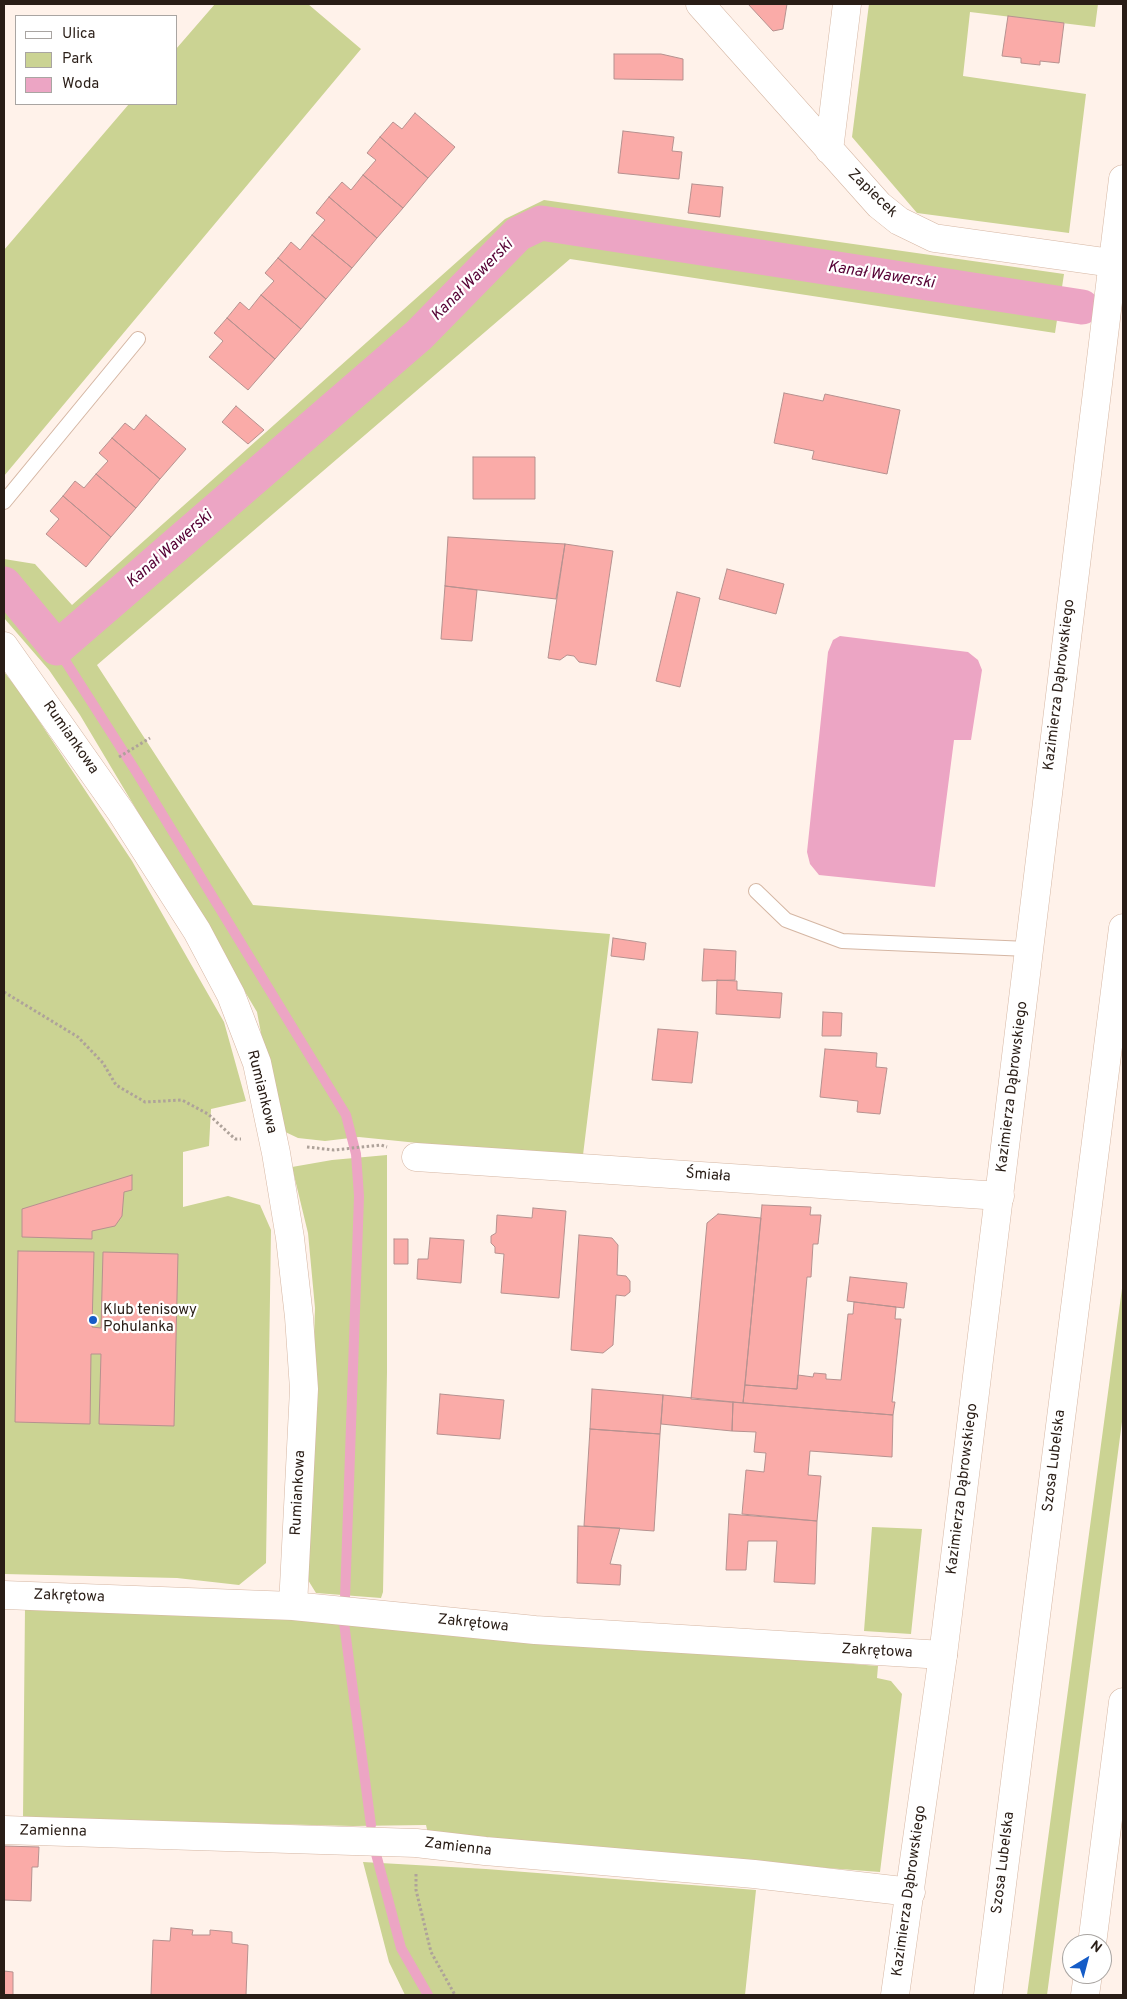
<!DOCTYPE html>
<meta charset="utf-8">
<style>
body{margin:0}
#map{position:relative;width:1127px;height:1999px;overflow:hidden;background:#fff2ea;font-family:Overpass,sans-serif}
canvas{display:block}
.frame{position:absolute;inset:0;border:5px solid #291d16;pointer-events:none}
.legend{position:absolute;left:15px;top:15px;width:162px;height:90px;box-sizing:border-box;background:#fff;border:1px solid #a9a5a2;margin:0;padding:6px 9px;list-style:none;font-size:15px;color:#291d16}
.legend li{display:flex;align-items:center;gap:10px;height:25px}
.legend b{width:25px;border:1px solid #a9a5a2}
.north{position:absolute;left:1062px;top:1934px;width:50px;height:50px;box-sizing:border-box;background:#fff;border:1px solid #a9a5a2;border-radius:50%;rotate:37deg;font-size:14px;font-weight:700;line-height:20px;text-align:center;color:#291d16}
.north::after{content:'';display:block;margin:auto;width:18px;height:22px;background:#155cc7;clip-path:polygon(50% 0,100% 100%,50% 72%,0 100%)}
</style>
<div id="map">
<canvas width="1127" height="1999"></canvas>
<div class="frame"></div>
<ul class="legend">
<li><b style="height:6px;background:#fff"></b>Ulica</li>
<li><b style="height:14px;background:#cbd393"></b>Park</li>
<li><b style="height:14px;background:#eca5c4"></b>Woda</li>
</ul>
<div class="north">N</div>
</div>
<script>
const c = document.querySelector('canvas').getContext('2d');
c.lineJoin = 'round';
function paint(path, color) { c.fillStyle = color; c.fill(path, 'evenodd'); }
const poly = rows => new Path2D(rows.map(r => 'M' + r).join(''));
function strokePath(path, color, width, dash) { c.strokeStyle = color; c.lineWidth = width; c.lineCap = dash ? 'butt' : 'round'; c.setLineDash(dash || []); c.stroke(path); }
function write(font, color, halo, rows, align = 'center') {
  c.font = font + ' Overpass,sans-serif'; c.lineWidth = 4.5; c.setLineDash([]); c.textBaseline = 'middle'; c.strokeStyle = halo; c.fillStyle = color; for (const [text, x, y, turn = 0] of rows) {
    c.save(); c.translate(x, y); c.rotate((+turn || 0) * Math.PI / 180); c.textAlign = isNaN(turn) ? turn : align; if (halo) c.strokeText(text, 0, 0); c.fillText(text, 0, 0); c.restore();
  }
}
paint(poly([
 [215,4,308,4,361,49,4,476,4,250,129,104,176,104,176,49],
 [869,4,1098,4,1095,27,970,12,963,76,1086,94,1069,233,917,213,852,137],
 [544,200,1064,274,1055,333,570,259,97,665,253,905,610,934,583,1155,457,1147,359,1137,325,1141,298,1138,279,1129,257,1012,80,715,49,670,4,618,4,559,35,564,72,605,505,219],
 [4,672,20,692,132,861,224,1022,246,1101,211,1109,209,1146,183,1152,183,1207,228,1196,260,1205,271,1230,266,1563,239,1585,177,1578,4,1574],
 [387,1155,387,1372,383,1592,381,1598,316,1593,308,1580,307,1555,315,1308,308,1233,292,1167,332,1160],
 [1123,1281,1123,1414,1047,1995,1027,1995],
 [872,1527,922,1529,911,1634,864,1631],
 [25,1607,327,1621,878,1666,877,1678,891,1681,902,1694,880,1872,429,1838,426,1825,353,1826,23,1818],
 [363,1862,486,1869,756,1890,745,1995,405,1995,389,1962]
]), '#cbd393');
paint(poly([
 [840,636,968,652,978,660,982,670,971,740,954,740,935,887,819,875,810,864,807,852,828,652,833,640]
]), '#eca5c4');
strokePath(poly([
 [57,648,137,773,346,1115,356,1154,359,1196,345,1598],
 [344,1623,371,1825],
 [376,1854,401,1948,428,1995]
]), '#eca5c4', 10);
strokePath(poly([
 [4,584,57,648,419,335,518,234,541,223,1082,307]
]), '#eca5c4', 35);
const building = poly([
 [748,4,787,4,783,29,773,31,748,4],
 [1008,16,1064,23,1059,63,1040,61,1040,65,1021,63,1021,58,1002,56,1008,16],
 [614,54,661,54,683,59,683,80,614,79,614,54],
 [415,113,455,147,428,178,380,137,393,122,402,129,415,113],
 [623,131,674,137,672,151,682,152,679,179,618,173,623,131],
 [380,137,428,178,403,208,363,175,376,160,367,153,380,137],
 [363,175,403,208,377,238,329,197,342,182,351,190,363,175],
 [692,184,723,187,720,217,688,213,692,184],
 [329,197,377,238,352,268,312,235,325,220,316,213,329,197],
 [312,235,352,268,326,299,278,258,291,242,300,250,312,235],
 [278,258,326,299,301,329,261,295,274,281,265,273,278,258],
 [261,295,301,329,275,359,227,318,240,302,249,310,261,295],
 [227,318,275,359,248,390,209,357,223,341,214,333,227,318],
 [784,393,823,401,825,394,900,410,887,474,812,459,814,451,774,443,784,393],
 [236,406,264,430,248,444,222,422,236,406],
 [146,415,186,449,160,479,112,438,125,423,134,430,146,415],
 [112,438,160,479,136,508,96,474,108,461,99,453,112,438],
 [473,457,535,457,535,499,473,499,473,457],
 [96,474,136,508,111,537,63,496,75,481,84,488,96,474],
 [63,496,111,537,86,567,46,534,59,519,50,511,63,496],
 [448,537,565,544,556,599,445,586,448,537],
 [565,544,613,551,596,665,579,662,574,656,567,655,560,660,548,658,565,544],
 [727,569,784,584,776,614,719,599,727,569],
 [445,586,477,590,472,641,441,639,445,586],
 [677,592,700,598,680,687,656,681,677,592],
 [613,938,646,943,644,960,611,956,613,938],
 [704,949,736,951,735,980,702,981,704,949],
 [717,980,737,981,737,990,782,993,780,1018,716,1014,717,980],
 [823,1012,842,1013,841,1036,822,1036,823,1012],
 [658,1029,698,1032,692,1083,652,1080,658,1029],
 [825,1049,877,1053,876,1067,887,1068,880,1114,857,1112,858,1101,820,1097,825,1049],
 [132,1175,132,1190,124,1192,122,1216,115,1226,92,1231,92,1239,22,1237,22,1209,132,1175],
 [762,1205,811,1207,810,1215,821,1215,818,1244,813,1244,811,1277,807,1277,797,1389,745,1385,762,1205],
 [533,1208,566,1211,559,1298,501,1293,504,1254,495,1253,495,1247,491,1243,491,1236,496,1233,497,1215,532,1218,533,1208],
 [718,1214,761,1218,743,1403,691,1399,707,1223,718,1214],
 [579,1235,612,1238,618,1245,617,1275,626,1276,630,1281,630,1292,625,1296,616,1295,613,1345,603,1353,571,1350,579,1235],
 [430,1238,464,1240,461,1283,417,1279,418,1259,428,1259,430,1238],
 [394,1239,408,1239,408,1264,394,1264,394,1239],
 [18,1251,94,1252,92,1327,101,1328,103,1252,178,1254,174,1426,99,1424,101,1354,91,1354,90,1424,15,1422,18,1251],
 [850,1277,907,1283,904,1308,847,1301,850,1277],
 [854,1302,896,1307,895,1319,901,1319,892,1402,895,1402,893,1415,743,1403,745,1385,797,1389,798,1375,813,1377,814,1373,826,1374,826,1379,841,1380,848,1314,853,1314,854,1302],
 [592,1389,663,1395,660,1434,590,1429,592,1389],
 [440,1394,504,1400,500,1439,437,1434,440,1394],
 [663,1395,733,1402,732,1431,661,1424,663,1395],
 [733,1402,893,1415,892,1457,810,1451,808,1475,821,1476,817,1521,742,1514,746,1470,764,1472,766,1453,754,1452,756,1432,732,1431,733,1402],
 [590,1429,660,1434,654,1531,584,1526,590,1429],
 [729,1514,817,1521,815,1584,774,1582,777,1541,748,1541,746,1570,726,1570,729,1514],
 [578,1526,620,1528,610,1564,621,1565,620,1585,577,1583,578,1526],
 [4,1846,39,1847,38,1867,32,1867,31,1901,4,1900,4,1846],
 [171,1928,193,1930,192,1935,210,1935,210,1930,232,1932,232,1943,248,1945,246,1995,151,1995,153,1940,170,1941,171,1928],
 [4,1971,13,1972,13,1995,4,1995,4,1971]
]);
paint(building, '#faaba8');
strokePath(building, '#b6918f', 1);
const lane = poly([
 [4,502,138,339],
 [756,891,786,920,842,941,1028,949]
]);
const street = poly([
 [700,4,879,205,899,221,934,238,1112,263],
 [829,150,847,4],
 [4,646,121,812,197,931,231,995,257,1063,276,1153,290,1238,299,1317,304,1389,293,1606],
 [416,1157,1000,1196],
 [4,1595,293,1606,535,1630,943,1655],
 [4,1830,416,1843,485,1851,754,1874,911,1892]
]);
const secondary = poly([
 [895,1995,943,1655,1123,179]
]);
const highway = poly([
 [1092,1944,1123,1702],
 [988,1995,1123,928],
 [1085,1995,1088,1974]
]);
strokePath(lane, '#d5b6a3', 16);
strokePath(street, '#d5b6a3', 29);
strokePath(secondary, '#d5b6a3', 29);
strokePath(highway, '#d5b6a3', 29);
strokePath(poly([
 [119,757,150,738],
 [4,992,78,1037,103,1063,116,1085,145,1102,182,1100,208,1114,235,1139,241,1139],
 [307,1147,334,1150,381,1145,387,1147],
 [416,1874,416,1890,431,1952,455,1995]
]), '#aea29a', 3, [2.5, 2.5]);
strokePath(lane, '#fff', 14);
strokePath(street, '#fff', 28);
strokePath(secondary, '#fff', 28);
strokePath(highway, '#fff', 28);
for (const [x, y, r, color] of [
 [93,1320,5,"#155cc7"]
]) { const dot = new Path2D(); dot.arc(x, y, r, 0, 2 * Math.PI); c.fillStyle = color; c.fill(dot); strokePath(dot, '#fff', 2); }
write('15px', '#291d16', '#fff', [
 ["Zapiecek",872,194,44],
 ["Kazimierza Dąbrowskiego",1060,685,-83],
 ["Rumiankowa",70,738,55],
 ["Kazimierza Dąbrowskiego",1013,1087,-83],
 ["Rumiankowa",261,1092,76],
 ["Śmiała",708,1176,4],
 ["Szosa Lubelska",1055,1461,-83],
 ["Kazimierza Dąbrowskiego",963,1489,-83],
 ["Rumiankowa",299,1493,-87],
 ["Zakrętowa",69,1597,2],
 ["Zakrętowa",473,1624,6],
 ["Zakrętowa",877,1652,3],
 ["Zamienna",53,1832,1],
 ["Zamienna",458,1848,7],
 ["Szosa Lubelska",1004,1863,-83],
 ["Kazimierza Dąbrowskiego",910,1891,-82]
]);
write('15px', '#291d16', '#fff', [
 ["Klub tenisowy",103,1311],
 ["Pohulanka",103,1328]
], 'left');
write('italic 16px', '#550034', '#fff', [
 ["Kanał Wawerski",881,276,9],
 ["Kanał Wawerski",473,281,-45],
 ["Kanał Wawerski",170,550,-41]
]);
</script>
